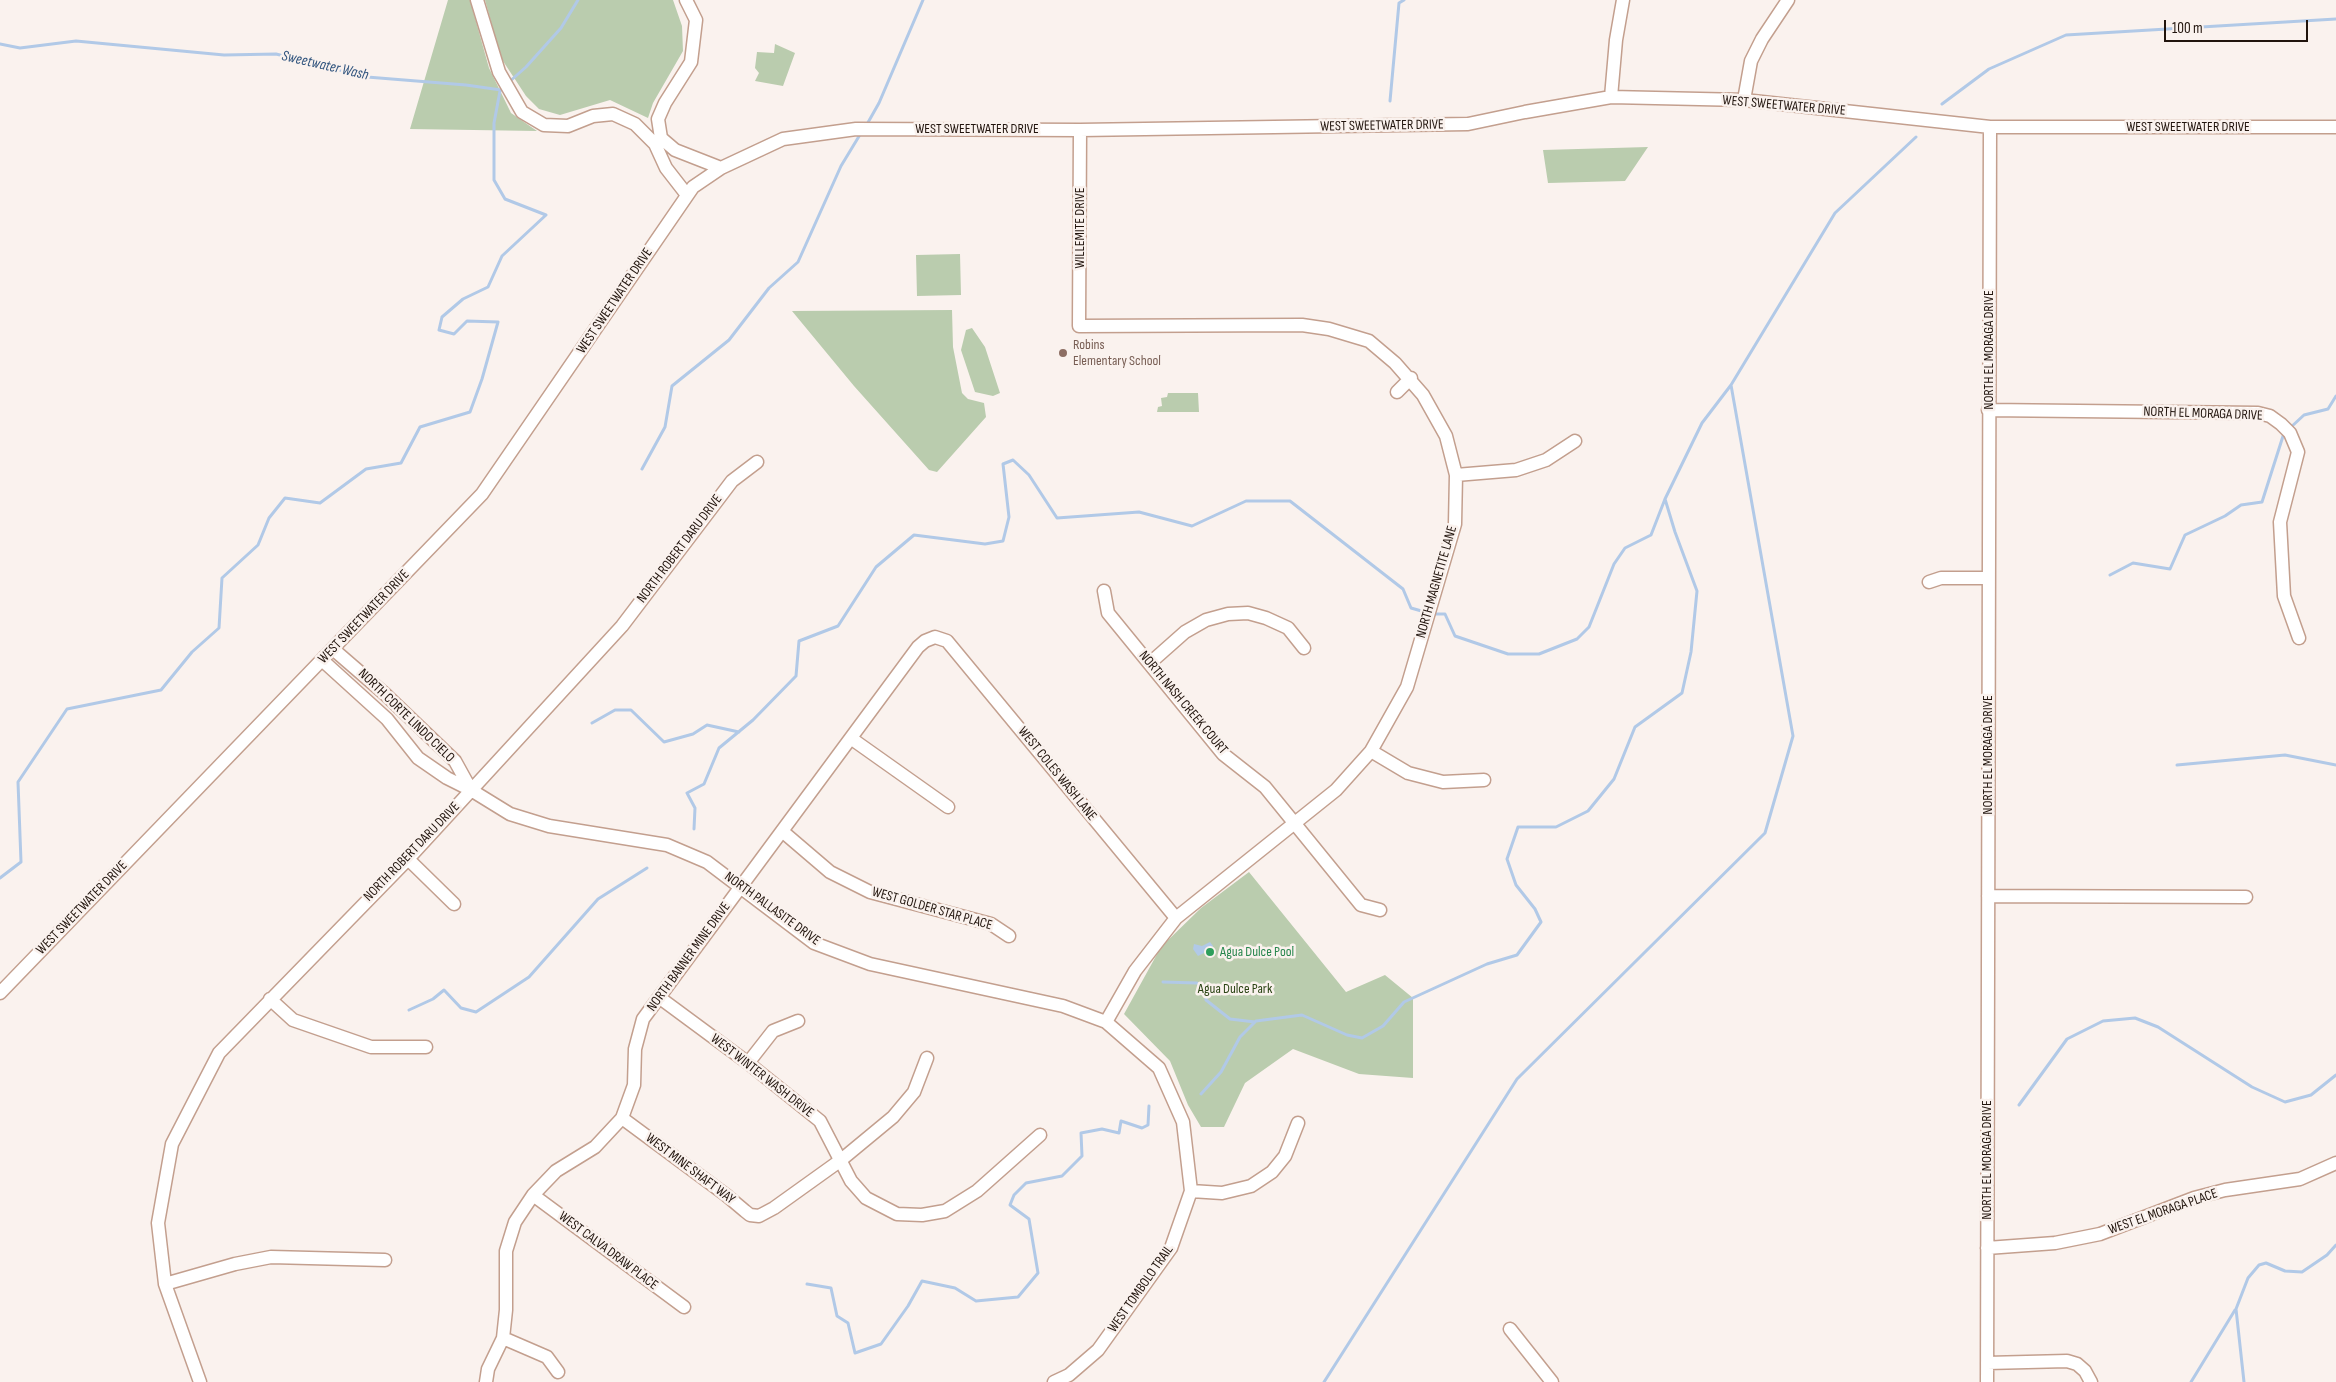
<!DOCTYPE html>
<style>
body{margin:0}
#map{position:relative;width:2336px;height:1382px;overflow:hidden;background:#faf2ee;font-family:"Sofia Sans Condensed",sans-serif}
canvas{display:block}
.scale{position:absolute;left:2164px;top:20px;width:144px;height:22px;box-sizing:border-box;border:2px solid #21140d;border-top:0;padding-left:6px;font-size:15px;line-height:18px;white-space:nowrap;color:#21140d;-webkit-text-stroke:4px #faf2ee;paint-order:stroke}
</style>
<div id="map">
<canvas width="2336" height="1382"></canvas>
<div class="scale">100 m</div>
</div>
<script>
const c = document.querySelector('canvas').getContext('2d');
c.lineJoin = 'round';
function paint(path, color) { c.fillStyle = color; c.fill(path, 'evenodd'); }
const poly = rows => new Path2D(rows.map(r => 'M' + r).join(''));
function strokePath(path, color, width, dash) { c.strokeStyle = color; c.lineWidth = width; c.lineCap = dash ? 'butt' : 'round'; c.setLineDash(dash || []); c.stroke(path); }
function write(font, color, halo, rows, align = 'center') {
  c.font = font + ' "Sofia Sans Condensed",sans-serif'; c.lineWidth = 5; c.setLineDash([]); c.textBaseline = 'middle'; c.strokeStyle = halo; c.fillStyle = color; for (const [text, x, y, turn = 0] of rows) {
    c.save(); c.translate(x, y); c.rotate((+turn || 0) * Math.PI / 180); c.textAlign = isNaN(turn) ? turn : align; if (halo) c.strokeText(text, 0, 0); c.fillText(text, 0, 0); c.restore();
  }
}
paint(poly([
 [448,0,470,0,489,68,511,113,537,131,410,129],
 [485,0,673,0,682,26,683,51,653,103,648,118,610,100,560,115,539,109,526,96,501,58],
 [775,44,795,53,783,86,755,81,759,73,755,68,757,52,774,53],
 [1648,147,1625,181,1548,183,1543,150],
 [960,254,961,295,917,296,916,255],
 [952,310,953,347,962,393,968,399,984,403,986,417,937,472,929,470,854,386,792,311],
 [972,328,985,347,1000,393,993,396,975,392,961,350,966,330],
 [1168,393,1198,393,1199,412,1157,412,1158,407,1162,406,1161,398,1167,397],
 [1249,872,1346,992,1385,975,1413,998,1413,1078,1359,1074,1293,1049,1245,1083,1224,1127,1201,1127,1188,1105,1170,1061,1124,1014,1161,947,1201,908]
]), '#baccae');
paint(poly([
 [1210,942,1213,946,1211,953,1206,952,1198,956,1193,949,1194,944,1202,946]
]), '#b1c9e7');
strokePath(poly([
 [0,44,20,48,76,41,224,55,276,54,367,77,466,85,501,90],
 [509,82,526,67,561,28,578,0],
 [1390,101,1399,3,1404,0],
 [1942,104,1989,69,2066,35,2336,19],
 [866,126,879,103,923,0],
 [2290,428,2304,415,2328,409,2336,396],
 [642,469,665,427,672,386,729,340,769,288,798,262,841,166,861,133],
 [2110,575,2133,563,2170,569,2185,535,2225,516,2241,505,2262,502,2284,433],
 [1431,614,1445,614,1455,636,1508,654,1539,654,1577,639,1589,627,1614,564,1625,548,1651,535,1665,499],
 [592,723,615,710,631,710,664,742,693,734,707,725,739,732],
 [2177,765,2285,755,2336,765],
 [694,829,695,808,687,793,704,784,719,748,753,720,796,676,799,641,838,626,876,567,914,535,985,544,1003,541,1009,517,1003,464,1013,460,1029,475,1057,518,1139,512,1192,526,1246,501,1290,501,1403,589,1411,608,1425,612],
 [0,878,21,862,18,782,67,709,161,690,192,652,219,628,222,578,258,545,269,518,285,498,320,503,366,469,401,463,420,427,470,412,482,379,498,322,467,321,454,334,439,330,442,317,463,299,488,287,502,256,546,215,505,199,494,180,494,123,500,91],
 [1163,982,1197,983,1206,988,1206,1000,1230,1019,1255,1022],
 [409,1010,433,999,444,990,461,1008,476,1012,529,977,598,899,647,868],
 [1201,1094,1221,1072,1240,1037,1256,1021,1302,1015,1347,1035,1362,1038,1383,1026,1404,1002,1487,964,1517,955,1541,922,1535,909,1516,885,1507,859,1518,827,1556,827,1588,811,1614,779,1635,727,1682,693,1691,652,1697,591,1675,532,1665,499,1702,423,1731,385],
 [2019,1105,2067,1039,2103,1021,2135,1018,2158,1027,2252,1087,2285,1102,2311,1095,2336,1075],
 [807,1284,831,1288,837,1316,848,1323,855,1353,881,1344,908,1306,922,1281,955,1288,976,1301,1018,1297,1038,1273,1029,1219,1010,1205,1014,1195,1026,1183,1062,1176,1082,1156,1081,1133,1102,1129,1119,1133,1121,1121,1142,1128,1148,1125,1149,1106],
 [1324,1382,1517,1079,1765,833,1793,736,1731,385,1835,213,1916,137],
 [2191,1382,2235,1310],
 [2244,1382,2236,1309,2248,1278,2259,1265,2266,1263,2285,1271,2302,1272,2327,1255,2336,1245]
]), '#b1c9e7', 3);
const minor = poly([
 [477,0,499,72,522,112,544,125,568,126,593,116,613,114,635,124,655,144,666,168,687,195],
 [686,0,696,20,691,62,665,103,658,119,661,138,675,150,721,168],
 [1611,97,1616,40,1623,0],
 [1744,100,1751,61,1762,39,1788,0],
 [1080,130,1079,326,1302,325,1329,329,1369,341,1395,363,1423,395,1446,436,1456,475,1455,524,1407,687,1371,751,1336,790,1176,918,1135,971,1106,1022],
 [1397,392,1411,378],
 [1988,410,2258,413,2270,416,2281,424,2290,433,2298,452,2280,522,2284,596,2299,638],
 [1456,475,1516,470,1546,460,1575,441],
 [1929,582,1941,578,1988,578],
 [1104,591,1108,613,1223,754,1265,787,1361,905,1380,910],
 [333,649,385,694,455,761,471,790],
 [322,660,387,719,418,758,447,778,471,790,510,814,549,826,667,845,707,862,814,943,870,964,1063,1006,1106,1022,1159,1068,1183,1122,1191,1191,1171,1248,1098,1350,1069,1375,1054,1382],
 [1150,663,1185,632,1206,620,1228,614,1248,613,1266,618,1288,628,1304,648],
 [852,739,948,807],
 [1371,751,1408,773,1443,782,1484,780],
 [782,831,830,872,870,892,991,924,1009,936],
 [408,859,454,904],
 [1988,896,2246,897],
 [0,993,482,494,693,187,721,168,783,139,856,129,1080,130,1468,124,1525,112,1611,97,1744,100,1990,127,2336,127],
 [660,998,748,1063,820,1121,851,1181,866,1198,897,1214,922,1215,945,1211,977,1191,1040,1135],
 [270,999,293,1020,371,1047,426,1047],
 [748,1063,773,1031,798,1021],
 [622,1118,726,1195,745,1211,750,1215,759,1216,774,1208,841,1160,893,1117,914,1092,927,1058],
 [1191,1191,1222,1193,1251,1186,1272,1172,1285,1156,1298,1123],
 [533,1195,684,1307],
 [1987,1248,2055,1243,2100,1234,2194,1198,2225,1190,2300,1179,2336,1163],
 [165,1284,235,1264,271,1257,385,1260],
 [1510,1329,1552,1382],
 [503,1338,547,1357,558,1372],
 [1987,1363,2067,1361,2077,1364,2085,1371,2091,1382],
 [200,1382,165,1284,158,1223,172,1144,219,1053,408,859,622,626,732,481,757,462],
 [486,1382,488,1369,503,1338,506,1310,506,1251,515,1222,533,1195,556,1171,595,1147,622,1118,634,1085,635,1049,643,1019,918,647,925,641,935,637,947,641,1176,918],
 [1987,1382,1990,127]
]);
strokePath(minor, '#c39f8e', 15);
strokePath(minor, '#fff', 12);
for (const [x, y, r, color] of [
 [1063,353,5,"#8d6e63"],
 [1210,952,5,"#2e9e5b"]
]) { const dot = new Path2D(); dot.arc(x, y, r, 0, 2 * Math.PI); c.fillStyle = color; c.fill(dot); strokePath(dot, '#faf2ee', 2); }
write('14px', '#21140d', '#faf2ee', [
 ["WEST SWEETWATER DRIVE",1784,106,5],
 ["WEST SWEETWATER DRIVE",1382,126,-1],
 ["WEST SWEETWATER DRIVE",2188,127],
 ["WEST SWEETWATER DRIVE",977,129],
 ["WILLEMITE DRIVE",1080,228,-90],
 ["WEST SWEETWATER DRIVE",615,301,-56],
 ["NORTH EL MORAGA DRIVE",1989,350,-90],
 ["NORTH EL MORAGA DRIVE",2203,414,2],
 ["NORTH ROBERT DARU DRIVE",680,549,-53],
 ["NORTH MAGNETITE LANE",1437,582,-74],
 ["WEST SWEETWATER DRIVE",364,617,-46],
 ["NORTH NASH CREEK COURT",1183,703,50],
 ["NORTH CORTE LINDO CIELO",406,716,44],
 ["NORTH EL MORAGA DRIVE",1988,755,-90],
 ["WEST COLES WASH LANE",1057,774,51],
 ["NORTH ROBERT DARU DRIVE",412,852,-46],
 ["WEST SWEETWATER DRIVE",82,908,-46],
 ["NORTH PALLASITE DRIVE",772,909,36],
 ["WEST GOLDER STAR PLACE",932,909,16],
 ["NORTH BANNER MINE DRIVE",689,957,-54],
 ["WEST WINTER WASH DRIVE",762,1076,38],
 ["NORTH EL MORAGA DRIVE",1987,1160,-90],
 ["WEST MINE SHAFT WAY",690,1169,37],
 ["WEST EL MORAGA PLACE",2163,1212,-19],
 ["WEST CALVA DRAW PLACE",608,1251,37],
 ["WEST TOMBOLO TRAIL",1141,1289,-55]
]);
write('14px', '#785e54', '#faf2ee', [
 ["Robins",1073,345],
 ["Elementary School",1073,361]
], 'left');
write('14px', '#27864d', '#faf2ee', [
 ["Agua Dulce Pool",1220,952]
], 'left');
write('14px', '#2a4313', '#faf2ee', [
 ["Agua Dulce Park",1235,989]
]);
write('italic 15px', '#33567f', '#faf2ee', [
 ["Sweetwater Wash",325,66,13]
]);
</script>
